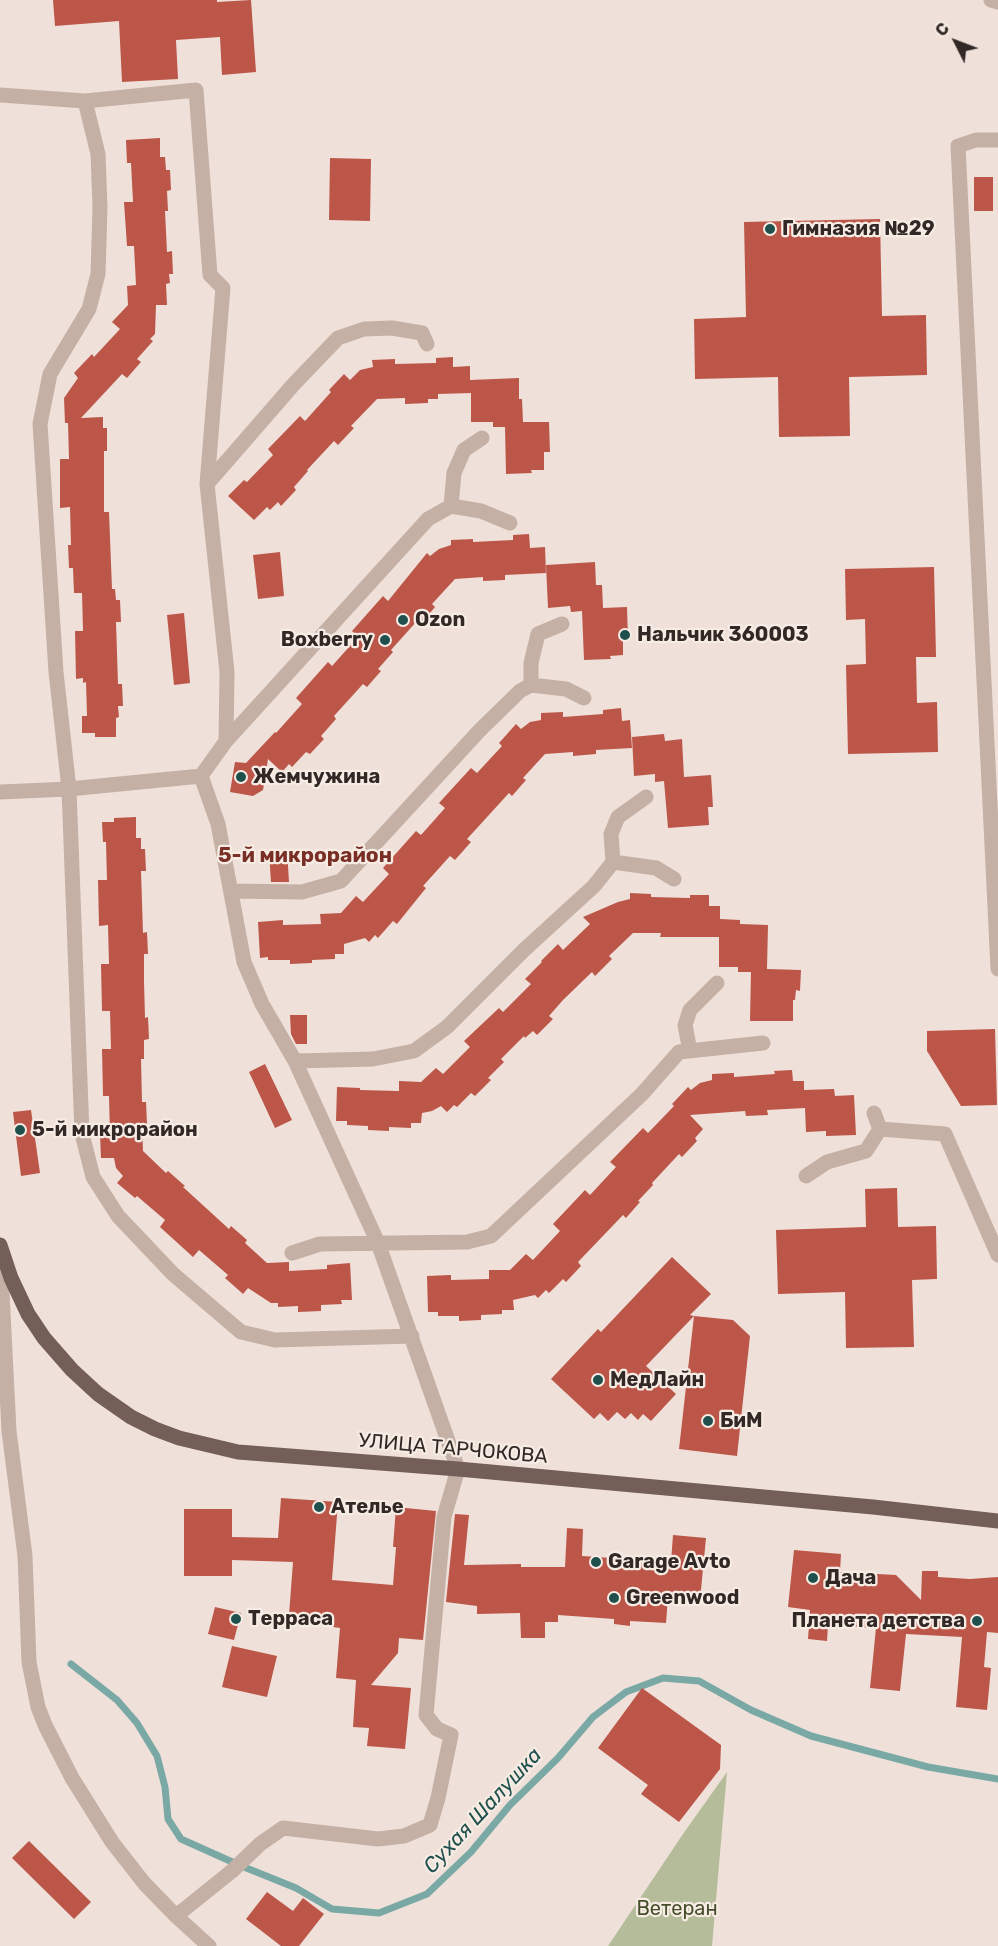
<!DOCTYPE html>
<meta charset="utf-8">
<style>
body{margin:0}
#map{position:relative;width:998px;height:1946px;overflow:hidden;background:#efe1d9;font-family:Rubik,sans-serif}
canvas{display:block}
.north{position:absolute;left:926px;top:12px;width:60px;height:60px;-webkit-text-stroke:4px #f7ece4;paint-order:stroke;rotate:312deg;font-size:16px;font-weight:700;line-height:24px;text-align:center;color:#322826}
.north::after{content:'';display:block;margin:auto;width:21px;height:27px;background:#322826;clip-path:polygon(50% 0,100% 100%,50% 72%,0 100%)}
</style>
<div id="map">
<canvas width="998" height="1946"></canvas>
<div class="north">С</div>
</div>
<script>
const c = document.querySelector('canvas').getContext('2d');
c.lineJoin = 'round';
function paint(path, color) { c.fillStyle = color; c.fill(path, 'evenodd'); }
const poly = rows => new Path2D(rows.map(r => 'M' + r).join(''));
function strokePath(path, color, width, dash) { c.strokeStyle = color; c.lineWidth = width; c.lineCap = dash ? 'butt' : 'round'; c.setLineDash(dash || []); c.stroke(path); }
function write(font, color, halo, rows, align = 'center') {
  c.font = font + ' Rubik,sans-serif'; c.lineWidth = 4.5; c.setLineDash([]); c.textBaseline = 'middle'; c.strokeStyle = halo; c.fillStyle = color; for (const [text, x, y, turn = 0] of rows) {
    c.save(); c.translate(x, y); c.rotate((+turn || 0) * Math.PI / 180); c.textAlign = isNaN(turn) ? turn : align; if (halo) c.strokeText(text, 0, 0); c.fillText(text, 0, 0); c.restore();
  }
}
paint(poly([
 [727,1772,712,1946,608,1946,683,1834]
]), '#b5bc9a');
strokePath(poly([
 [71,1664,117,1700,137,1723,157,1756,165,1787,168,1819,181,1839,239,1865,296,1888,332,1909,379,1913,427,1894,471,1852,510,1805,558,1758,593,1717,626,1692,663,1678,699,1681,751,1710,811,1736,928,1767,998,1779]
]), '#7aa9a5', 7);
paint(poly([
 [53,0,217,0,217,2,251,0,256,72,222,75,220,37,176,40,178,79,122,82,119,21,55,26],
 [160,138,160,157,165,157,166,170,170,170,171,190,167,191,168,211,165,211,167,252,172,251,173,274,169,274,170,283,166,284,167,305,156,305,155,334,150,339,153,341,137,359,141,362,127,378,122,374,81,418,103,417,103,428,107,428,107,451,104,451,104,512,109,512,112,589,115,589,116,600,120,600,121,622,116,622,118,684,122,684,123,706,118,706,119,717,116,718,116,737,95,737,95,733,82,733,82,716,87,716,86,682,83,683,83,678,76,679,75,631,83,631,82,593,74,593,73,568,69,568,68,545,71,545,70,507,60,508,60,459,69,459,68,423,65,423,64,398,78,378,74,373,92,354,94,357,120,329,112,322,128,305,127,286,136,285,134,246,127,246,124,202,133,202,131,163,127,163,126,140],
 [330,158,371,159,370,221,329,220],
 [974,177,993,177,993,211,974,211],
 [880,219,882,316,926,315,927,375,849,377,850,436,779,437,778,377,695,379,694,319,746,317,744,222],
 [453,357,453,367,470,366,470,380,519,378,519,399,522,399,523,422,549,422,550,452,544,452,544,470,531,470,532,473,506,474,505,427,493,427,493,422,471,422,471,393,438,394,438,399,428,399,428,403,405,404,405,398,377,399,351,426,354,428,338,445,334,441,307,470,308,471,294,487,296,490,281,506,278,502,270,510,267,507,254,520,228,496,244,480,247,482,273,455,268,449,300,416,305,421,331,392,329,390,344,374,350,380,360,370,373,367,372,360,395,359,395,364,436,363,436,358],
 [529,534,530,548,545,547,546,573,505,575,505,580,483,581,483,577,455,579,432,604,435,607,421,624,417,621,391,650,393,652,378,669,381,671,367,687,363,684,334,716,336,719,321,736,324,739,310,754,306,752,292,767,289,764,282,772,268,759,263,790,253,796,230,792,235,762,246,763,275,732,276,733,302,704,296,698,328,662,332,666,358,637,352,631,383,596,388,601,427,553,430,556,439,549,451,545,451,540,473,539,473,542,513,540,513,535],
 [280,552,284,596,258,599,253,555],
 [595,562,596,585,602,585,603,608,627,607,628,639,623,639,623,655,610,656,611,659,584,660,582,611,571,612,570,606,548,608,546,565],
 [934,567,936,657,916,657,917,703,937,702,938,752,848,754,846,665,866,664,865,619,846,620,845,569],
 [184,613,190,683,174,685,167,615],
 [621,708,622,721,630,720,632,748,596,750,596,754,573,756,573,752,545,754,523,778,526,780,512,796,509,793,467,839,471,842,455,860,450,856,423,886,426,888,397,924,393,921,378,938,375,935,369,942,365,938,344,944,344,954,335,954,335,959,312,960,312,963,290,964,290,960,268,960,268,957,260,958,258,922,283,920,283,925,321,924,320,914,341,913,356,896,363,902,389,874,383,868,416,831,421,835,445,808,439,803,471,768,477,773,502,746,499,743,516,724,521,729,530,722,541,720,541,713,563,712,563,717,603,714,603,710],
 [664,734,665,741,682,739,684,777,711,775,713,807,708,807,709,825,668,828,664,781,655,782,655,774,634,776,632,737],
 [136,817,136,838,141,838,141,849,145,849,146,871,141,871,143,933,147,932,148,954,144,954,144,981,145,1018,148,1017,149,1039,144,1040,144,1059,141,1059,142,1102,146,1102,147,1124,142,1124,143,1151,166,1173,168,1171,185,1186,183,1187,229,1229,231,1226,247,1240,245,1243,267,1263,289,1262,289,1271,327,1269,327,1265,350,1263,352,1300,341,1300,342,1304,321,1305,321,1311,298,1312,298,1306,278,1307,278,1303,271,1303,248,1288,243,1294,225,1278,228,1275,199,1250,193,1257,160,1227,165,1220,137,1196,135,1198,117,1183,123,1176,116,1168,114,1158,101,1158,100,1135,110,1135,109,1096,103,1096,102,1049,111,1049,110,1011,102,1011,101,964,109,964,108,925,99,926,98,880,107,880,106,842,103,842,102,822,114,822,114,818],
 [287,850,289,882,271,882,269,852],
 [630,893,651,894,651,897,690,898,690,895,709,895,709,906,720,906,720,919,740,920,740,924,768,925,767,969,801,970,800,991,796,990,795,1000,793,1000,793,1021,750,1021,751,972,738,972,738,967,719,967,719,937,660,937,661,933,633,933,609,956,612,959,595,976,592,972,563,1000,549,1016,553,1019,537,1035,533,1031,525,1038,524,1036,501,1059,504,1062,488,1078,491,1080,475,1096,471,1093,457,1107,454,1105,447,1112,441,1106,432,1111,422,1113,421,1123,411,1123,411,1128,389,1127,389,1131,368,1130,368,1126,347,1125,347,1121,336,1121,337,1087,360,1088,360,1090,399,1091,399,1081,421,1082,436,1068,443,1074,470,1047,464,1041,499,1008,503,1012,531,984,525,979,542,962,541,961,558,944,563,950,590,924,583,917,618,902,630,899],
 [290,1015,307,1015,307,1044,296,1044,291,1034],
 [995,1029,997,1105,961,1106,927,1051,927,1031],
 [265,1064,292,1120,275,1128,249,1072],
 [792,1070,793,1081,804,1081,804,1090,834,1089,835,1096,854,1095,856,1135,826,1136,826,1131,806,1132,805,1108,767,1110,768,1115,746,1116,745,1111,690,1115,703,1129,695,1138,697,1141,682,1157,679,1154,652,1183,653,1185,638,1201,640,1202,626,1218,623,1215,578,1262,581,1266,566,1282,563,1279,549,1293,546,1290,538,1298,535,1295,513,1300,514,1310,502,1310,502,1314,481,1315,481,1320,459,1321,459,1316,438,1316,438,1312,428,1312,427,1276,451,1275,451,1280,489,1279,489,1270,510,1270,526,1254,533,1260,560,1231,553,1224,585,1190,590,1195,616,1167,610,1162,643,1128,648,1133,674,1106,672,1104,688,1087,691,1090,700,1083,712,1080,712,1074,734,1073,734,1077,775,1074,774,1071],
 [31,1110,40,1173,21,1176,13,1112],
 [897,1188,898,1227,936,1226,937,1279,912,1280,914,1347,846,1348,845,1292,778,1294,776,1230,866,1227,865,1189],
 [672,1257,711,1294,690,1315,694,1316,646,1366,676,1394,651,1421,643,1414,638,1420,631,1413,625,1419,617,1412,608,1421,600,1413,594,1419,551,1379,598,1329,601,1332],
 [694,1316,733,1320,750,1336,737,1456,679,1449],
 [281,1498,338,1502,332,1580,393,1585,396,1547,393,1547,396,1507,436,1511,423,1640,399,1638,398,1653,371,1685,411,1688,405,1749,367,1746,369,1728,353,1727,356,1680,336,1678,340,1628,333,1627,334,1619,289,1615,293,1562,232,1560,232,1576,184,1576,184,1509,232,1509,232,1537,278,1538],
 [455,1514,469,1515,464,1565,521,1564,521,1567,565,1567,567,1528,583,1529,582,1556,671,1562,673,1535,706,1538,700,1600,668,1597,666,1623,630,1621,630,1626,614,1624,614,1619,558,1615,558,1622,545,1622,545,1638,521,1638,520,1613,477,1614,477,1606,446,1602],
 [794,1550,841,1554,840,1572,896,1575,921,1600,922,1571,938,1571,938,1577,970,1579,998,1577,998,1633,987,1632,984,1667,991,1668,987,1710,956,1707,962,1637,906,1634,900,1691,870,1688,876,1628,828,1625,827,1641,808,1639,810,1610,788,1607],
 [215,1607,241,1613,234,1640,208,1634],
 [232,1646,277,1656,267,1697,222,1687],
 [642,1688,721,1745,720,1769,679,1822,641,1794,648,1785,598,1748],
 [29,1841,91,1902,74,1919,12,1858],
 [267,1892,293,1911,303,1898,324,1914,299,1946,281,1946,246,1919]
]), '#bc5649');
strokePath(poly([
 [991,0,998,2],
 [0,95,85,101,196,90,210,275,223,288,207,484,227,672,226,741,201,776],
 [85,101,98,154,100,207,98,274,89,309,50,374,40,424,56,672,69,789,82,1134,93,1177,118,1216,173,1274,241,1332,275,1340,412,1336],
 [998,140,976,140,958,146,998,969],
 [207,484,293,385,338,338,364,329,392,328,422,333,427,344],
 [451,506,481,511,510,523],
 [531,685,531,663,538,634,562,624],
 [226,741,428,519,451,506,454,473,464,450,482,438],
 [0,792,69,789,201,776,218,824,244,962,262,1004,295,1061,378,1243,458,1469,444,1517,426,1715,437,1729,451,1735,438,1798,430,1825,404,1836,378,1839,283,1828,260,1844,232,1871,176,1916],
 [613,862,611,834,618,817,646,797],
 [231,891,302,892,341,881,480,730,520,691,531,685,566,689,584,698],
 [690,1051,685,1025,690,1010,717,983],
 [295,1061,373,1059,414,1051,447,1027,524,950,594,886,613,862,656,868,674,879],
 [880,1129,945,1134,998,1255],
 [806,1176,827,1162,866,1151,880,1129,874,1113],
 [0,1253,9,1431,25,1556,29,1662,38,1707,45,1725,72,1778,112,1842,144,1883,176,1916,209,1946],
 [292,1253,320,1244,467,1242,491,1236,642,1094,679,1052,763,1043]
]), '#c5b0a6', 15);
strokePath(poly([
 [0,1245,11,1278,28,1314,44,1338,72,1370,98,1394,131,1417,155,1429,179,1438,238,1452,458,1469,873,1507,998,1521]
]), '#735e58', 15);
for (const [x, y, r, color] of [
 [770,229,6,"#1f504d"],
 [403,620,6,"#1f504d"],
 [625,635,6,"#1f504d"],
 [385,640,6,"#1f504d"],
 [241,777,6,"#1f504d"],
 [20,1130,6,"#1f504d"],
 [598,1380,6,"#1f504d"],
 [708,1421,6,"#1f504d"],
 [319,1507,6,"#1f504d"],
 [596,1562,6,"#1f504d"],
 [813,1578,6,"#1f504d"],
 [614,1598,6,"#1f504d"],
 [236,1619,6,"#1f504d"],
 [977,1621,6,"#1f504d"]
]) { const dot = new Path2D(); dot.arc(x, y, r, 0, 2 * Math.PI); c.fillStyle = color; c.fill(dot); strokePath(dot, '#f7ece4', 2); }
write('bold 20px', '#322826', '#f7ece4', [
 ["Гимназия №29",782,229],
 ["Ozon",415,620],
 ["Нальчик 360003",637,635],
 ["Boxberry",373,640,"right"],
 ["Жемчужина",253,777],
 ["5-й микрорайон",32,1130],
 ["МедЛайн",610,1380],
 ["БиМ",720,1421],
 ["Ателье",331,1507],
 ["Garage Avto",608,1562],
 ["Дача",825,1578],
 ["Greenwood",626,1598],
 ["Терраса",248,1619],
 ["Планета детства",965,1621,"right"]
], 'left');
write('20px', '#322826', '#f7ece4', [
 ["УЛИЦА ТАРЧОКОВА",453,1449,5]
]);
write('20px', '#464e2c', '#f7ece4', [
 ["Ветеран",677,1909]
]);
write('bold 21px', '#7a2f26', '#f7ece4', [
 ["5-й микрорайон",305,856]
]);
write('italic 21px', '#1f504d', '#f7ece4', [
 ["Сухая Шалушка",483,1811,-47]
]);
</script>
